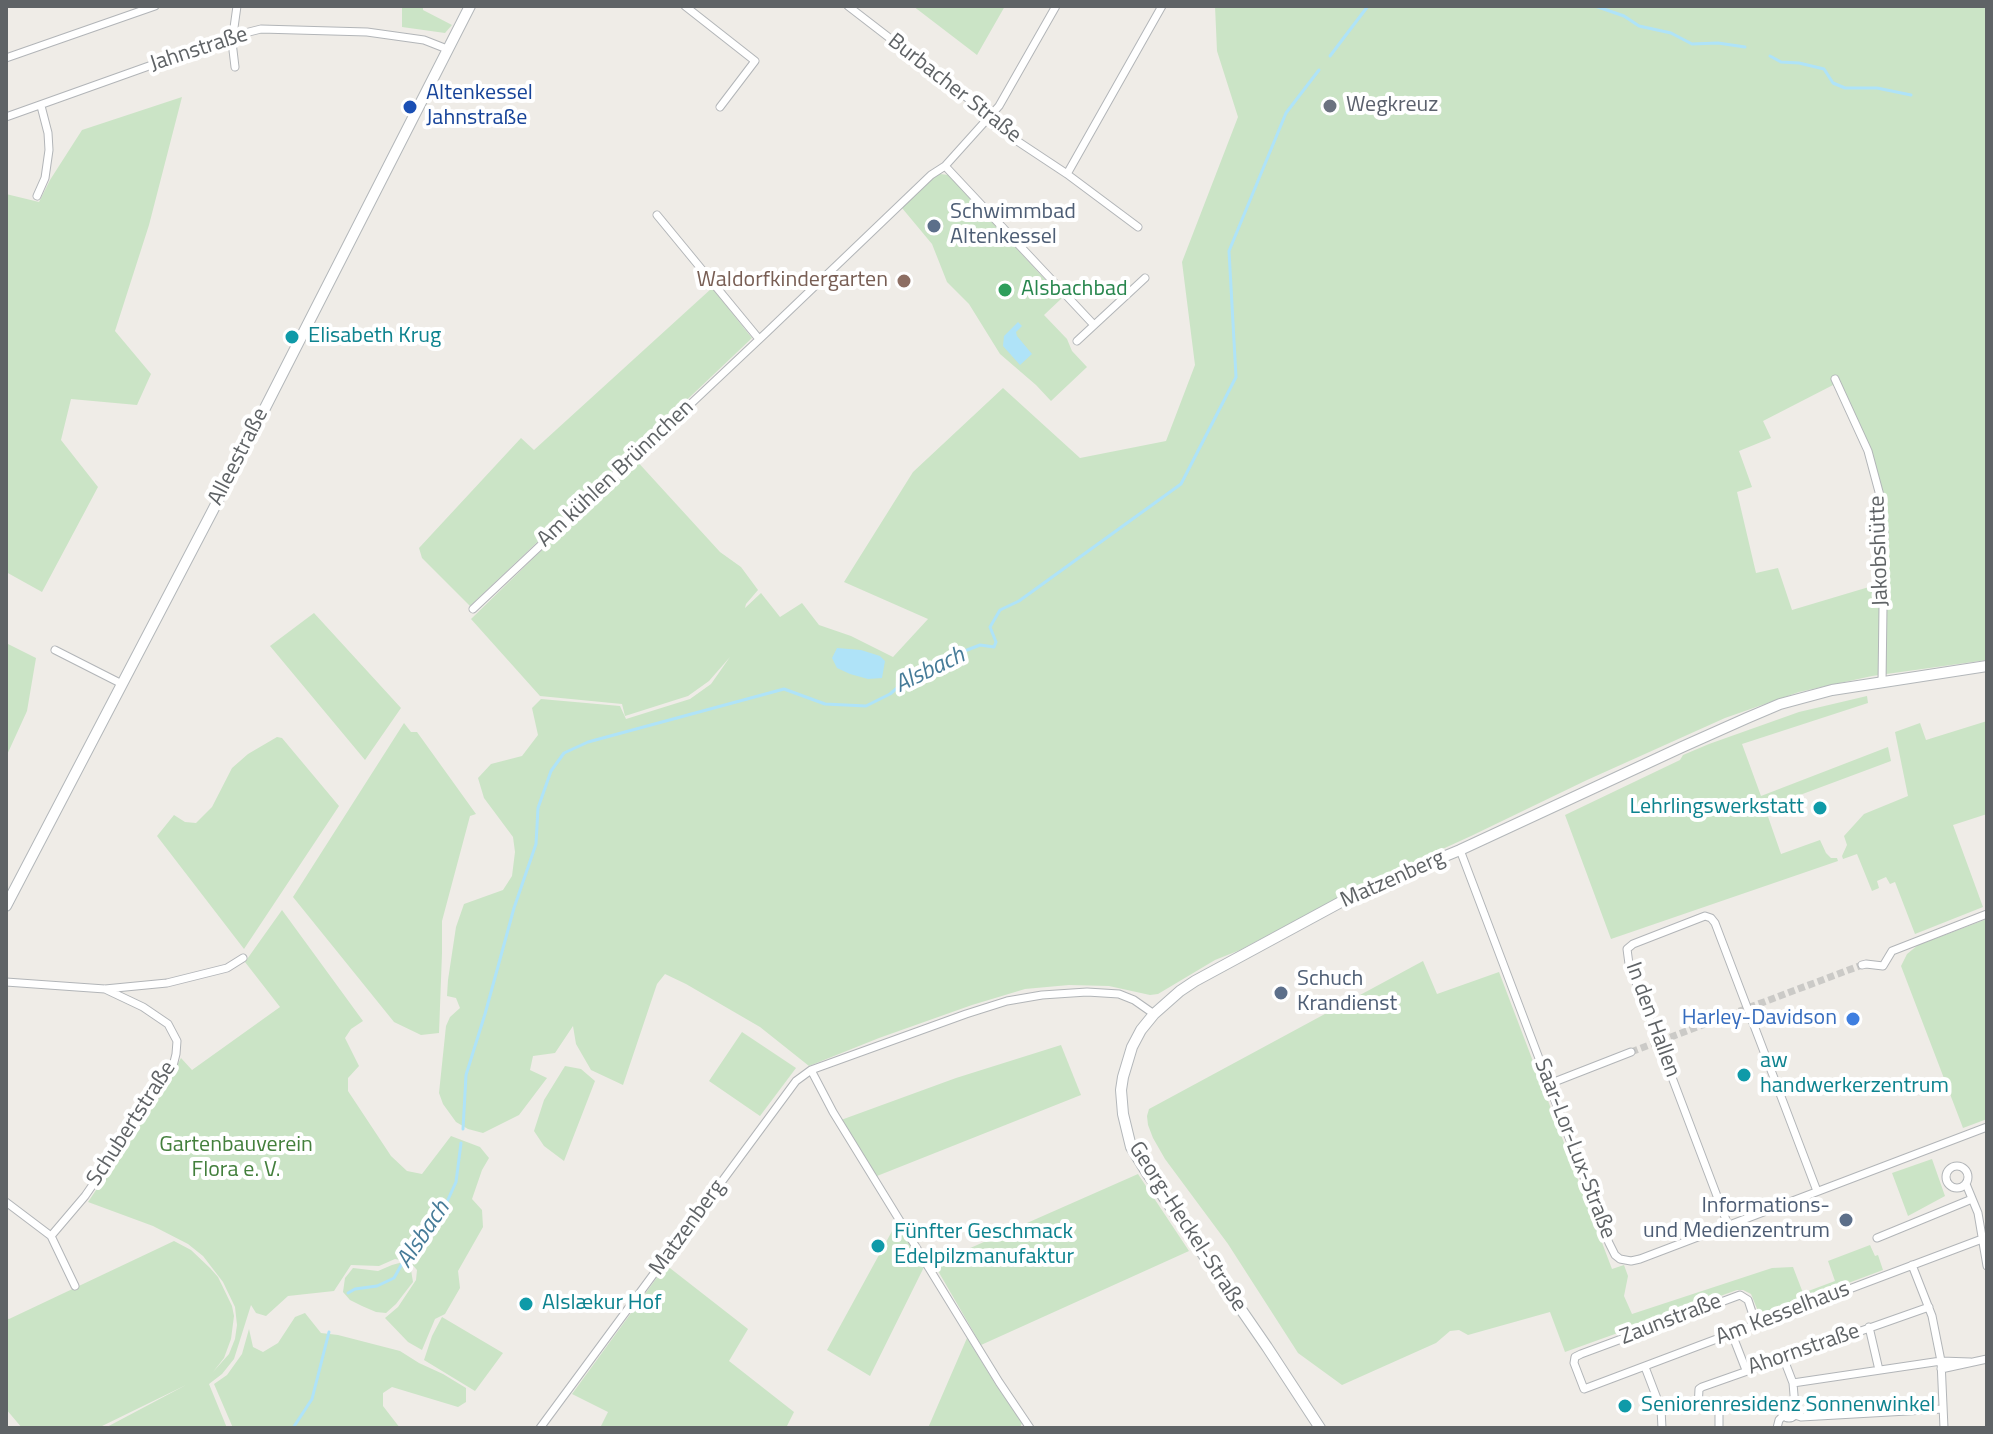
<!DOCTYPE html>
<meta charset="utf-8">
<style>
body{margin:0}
#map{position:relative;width:1993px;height:1434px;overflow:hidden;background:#efece7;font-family:"Titillium Web",sans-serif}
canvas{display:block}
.frame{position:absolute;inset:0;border:8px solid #5f6366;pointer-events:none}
</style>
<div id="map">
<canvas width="1993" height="1434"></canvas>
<div class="frame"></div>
</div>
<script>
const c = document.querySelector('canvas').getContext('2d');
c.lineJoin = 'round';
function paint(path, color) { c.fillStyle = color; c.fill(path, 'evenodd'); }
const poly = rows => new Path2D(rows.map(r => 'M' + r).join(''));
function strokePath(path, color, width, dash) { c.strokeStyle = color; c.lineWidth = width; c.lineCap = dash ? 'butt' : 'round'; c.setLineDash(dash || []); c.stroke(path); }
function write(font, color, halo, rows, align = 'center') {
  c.font = font + ' "Titillium Web",sans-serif'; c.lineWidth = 8; c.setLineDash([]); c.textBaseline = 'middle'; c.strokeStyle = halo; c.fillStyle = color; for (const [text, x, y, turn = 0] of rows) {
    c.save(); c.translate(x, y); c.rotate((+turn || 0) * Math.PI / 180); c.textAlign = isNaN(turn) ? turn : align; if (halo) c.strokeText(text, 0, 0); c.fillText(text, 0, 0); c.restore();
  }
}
paint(poly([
 [402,6,423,6,423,10,452,25,445,33,402,27],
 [913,6,1005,6,977,55],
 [1215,6,1987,6,1987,660,1872,676,1799,692,1725,718,1587,780,1471,836,1357,888,1240,950,1215,960,1158,994,1150,995,1109,986,1069,985,1025,989,972,1005,879,1038,809,1066,760,1027,686,984,665,974,657,984,623,1085,591,1070,576,1044,573,1026,555,1053,533,1056,530,1070,547,1078,519,1115,483,1133,468,1129,456,1122,443,1104,439,1093,446,1026,450,1017,460,1008,456,998,447,996,448,980,456,927,464,904,503,890,512,876,515,852,513,837,484,798,478,778,491,764,522,756,538,735,532,708,541,699,620,706,626,719,690,699,711,684,730,657,709,681,688,696,625,716,622,704,540,696,471,619,635,459,720,552,741,567,758,590,746,604,745,608,761,593,780,617,802,603,819,625,851,636,893,657,928,619,844,582,913,472,1003,388,1080,458,1166,441,1195,365,1182,262,1238,117,1217,51],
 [1835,384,1864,449,1876,494,1879,517,1879,584,1792,610,1778,568,1756,573,1737,492,1752,487,1739,451,1771,438,1763,421],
 [182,97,149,225,115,331,151,374,137,405,71,399,61,440,98,487,42,592,6,572,6,194,39,202,50,180,82,130],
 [940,174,949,175,1062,298,1044,315,1067,339,1072,351,1087,367,1051,401,1036,385,1000,354,969,304,947,282,932,244,902,208,933,177],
 [712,288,752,338,470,606,422,558,419,548,521,438,534,450],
 [314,613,401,708,365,760,270,646],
 [6,643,36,658,27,711,6,757],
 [1867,696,1868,703,1742,744,1761,796,1888,747,1891,761,1765,808,1781,854,1820,840,1826,853,1831,858,1837,858,1838,861,1611,939,1565,815,1680,760,1683,755,1709,744,1799,712],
 [1987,721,1987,814,1953,825,1983,907,1915,934,1895,882,1890,884,1886,877,1877,881,1879,888,1872,891,1857,854,1843,859,1842,856,1847,845,1844,836,1864,814,1908,796,1895,732,1920,723,1926,740],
 [404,723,411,732,417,732,476,814,470,816,442,921,442,953,439,1033,421,1035,394,1022,293,897],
 [277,737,282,738,339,806,244,949,157,836,174,815,185,822,196,823,212,807,232,768,248,754],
 [282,910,363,1021,351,1029,345,1038,359,1066,348,1078,348,1091,391,1156,407,1171,422,1174,451,1136,480,1147,489,1158,482,1170,472,1199,482,1210,483,1227,458,1271,460,1288,445,1314,435,1319,422,1350,408,1342,385,1318,398,1307,416,1280,417,1270,410,1262,395,1259,379,1266,351,1265,334,1291,288,1296,266,1316,256,1313,251,1305,234,1359,222,1374,209,1384,227,1428,105,1428,186,1385,98,1428,22,1428,6,1409,6,1318,9,1319,174,1241,191,1250,210,1268,218,1277,232,1306,234,1316,231,1339,224,1358,213,1372,229,1354,235,1339,237,1325,235,1307,223,1282,203,1256,188,1244,153,1226,88,1202,167,1084,181,1058,192,1070,280,1007,245,962],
 [1987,919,1987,1119,1963,1128,1901,966,1907,954,1918,945],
 [1423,961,1437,994,1499,972,1612,1269,1624,1265,1628,1276,1624,1296,1632,1314,1772,1268,1793,1267,1803,1293,1835,1281,1828,1261,1870,1245,1875,1256,1878,1255,1883,1270,1760,1316,1751,1294,1743,1290,1737,1290,1565,1352,1550,1312,1468,1335,1459,1330,1450,1331,1436,1343,1342,1385,1298,1353,1228,1244,1165,1159,1153,1138,1148,1125,1147,1116,1149,1109],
 [742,1032,796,1068,760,1116,709,1081],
 [1061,1045,1081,1095,877,1176,841,1120,956,1078],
 [565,1066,581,1069,595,1081,564,1161,544,1146,534,1131,544,1100],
 [1932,1159,1945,1196,1908,1216,1892,1173],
 [1138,1174,1189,1251,981,1345,934,1264],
 [897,1222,925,1265,870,1376,827,1350],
 [403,1262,411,1270,413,1282,396,1304,386,1313,376,1312,362,1306,350,1300,343,1292,345,1278,353,1268,378,1271,392,1265],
 [666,1265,748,1329,729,1361,794,1412,786,1428,600,1428,608,1412,572,1394],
 [305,1313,321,1333,338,1335,400,1351,419,1363,443,1374,466,1388,466,1402,458,1407,392,1387,383,1393,383,1406,400,1428,233,1428,214,1384,227,1375,242,1354,249,1329,253,1347,263,1352,278,1343,295,1317],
 [442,1317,503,1353,475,1391,424,1360,432,1336],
 [967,1338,996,1385,1022,1423,1020,1428,928,1428]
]), '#cbe4c6');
paint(poly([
 [1018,322,1022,326,1016,332,1017,336,1032,354,1020,365,1003,346,1004,336],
 [837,648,861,650,880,656,885,661,882,678,868,679,850,674,837,668,832,658]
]), '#afe3f8');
strokePath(poly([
 [1595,6,1624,16,1639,26,1671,33,1692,44,1718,43,1745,47],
 [1330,56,1368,6],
 [1770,56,1781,62,1799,63,1824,69,1833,83,1845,88,1877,88,1911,95],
 [463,1129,466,1075,485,1014,514,908,536,844,538,808,551,771,564,753,588,742,784,689,825,704,866,706,890,694,911,676,919,674,962,652,980,645,994,647,996,642,990,627,1000,610,1019,601,1181,484,1236,377,1229,251,1286,113,1319,70],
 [348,1293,355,1289,377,1286,394,1278,403,1262,446,1204,456,1182,461,1143],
 [293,1428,312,1399,329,1332]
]), '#afe3f8', 3);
strokePath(poly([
 [1631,1052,1862,965]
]), '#cbcac7', 7, [7, 3.5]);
const street = poly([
 [685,6,755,61,720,107],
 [848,6,979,107,987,121,1067,174,1138,227],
 [6,58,155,6],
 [235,67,232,42,237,6],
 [6,117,233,36,261,29,367,32,424,40,447,49],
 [945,166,1094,325],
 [1067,174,1162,6],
 [37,196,45,178,49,150,48,133,41,106],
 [657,215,759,339],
 [1077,341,1145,278],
 [1835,379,1868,451,1882,503,1884,532,1882,683],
 [473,609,767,332,931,175,945,166,999,106,1056,6],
 [55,650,122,684],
 [1460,850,1609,1243,1615,1255,1620,1259,1631,1261,1640,1259,1987,1127],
 [1862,965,1866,964,1883,966,1892,951,1987,914],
 [6,982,105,989,167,983,227,968,243,958],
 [811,1070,833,1112,999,1382,1030,1428],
 [1549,1084,1631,1052],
 '1946 1177a11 11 0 1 1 22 0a11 11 0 1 1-22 0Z',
 [1966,1184,1978,1213,1987,1266],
 [6,1202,51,1236,75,1286],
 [1728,1225,1629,964,1627,949,1633,944,1705,916,1711,918,1715,923,1817,1191],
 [51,1236,85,1196,156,1093,173,1066,176,1054,177,1041,168,1024,143,1007,105,989],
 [1877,1238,1972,1199],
 [1912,1265,1932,1316,1941,1361,1944,1428],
 [1756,1324,1748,1300,1740,1295,1581,1354,1575,1357,1574,1363,1584,1389,1982,1239],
 [1869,1327,1879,1370],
 [1732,1334,1746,1370],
 [1783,1357,1793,1383,1795,1407],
 [1645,1367,1661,1409,1662,1428],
 [1941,1369,1987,1359],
 [1793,1383,1941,1361,1970,1362],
 '1782 1411a7 7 0 1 1 14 0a7 7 0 1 1-14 0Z',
 [1719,1408,1719,1428],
 [1661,1409,1775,1407,1782,1410],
 [1698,1409,1699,1389,1702,1387,1929,1307],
 [1795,1415,1801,1417,1943,1409],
 [540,1428,796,1081,811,1070,966,1014,1007,1001,1042,995,1087,992,1119,994,1134,1000,1154,1014],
 [1777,1428,1779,1420,1783,1416]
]);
const secondary = poly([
 [6,906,213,510,470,6],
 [1320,1428,1267,1347,1147,1173,1131,1147,1123,1114,1121,1090,1123,1077,1132,1047,1141,1030,1154,1014,1180,991,1195,981,1363,890,1460,850,1682,747,1747,718,1780,704,1832,690,1987,666]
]);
strokePath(street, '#b2b5b8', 9);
strokePath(secondary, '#b3b7ba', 12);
strokePath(street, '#fff', 7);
strokePath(secondary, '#fff', 10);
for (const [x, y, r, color] of [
 [1330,106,8,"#6b7280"],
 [410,107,8,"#1a4fb4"],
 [934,226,8,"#5c6f8a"],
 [904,281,8,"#8d6e63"],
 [1005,290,8,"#2e9e5b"],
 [292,337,8,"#0f9aa8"],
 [1820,808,8,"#0f9aa8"],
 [1281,993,8,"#5c6f8a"],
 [1853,1019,8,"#3f7fe0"],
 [1744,1075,8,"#0f9aa8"],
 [1846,1220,8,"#5c6f8a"],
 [878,1246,8,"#0f9aa8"],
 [526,1304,8,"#0f9aa8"],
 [1625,1406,8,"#0f9aa8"]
]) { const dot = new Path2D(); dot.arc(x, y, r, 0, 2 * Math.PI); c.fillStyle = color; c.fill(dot); strokePath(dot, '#fff', 3); }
write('22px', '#5f6366', '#fff', [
 ["Jahnstraße",199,50,-18],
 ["Burbacher Straße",954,89,38],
 ["Alleestraße",239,457,-63],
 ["Am kühlen Brünnchen",616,474,-43],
 ["Jakobshütte",1880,551,-92],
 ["Matzenberg",1393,880,-24],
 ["In den Hallen",1652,1020,70],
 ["Schubertstraße",132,1124,-57],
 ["Saar-Lor-Lux-Straße",1574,1149,69],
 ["Georg-Heckel-Straße",1187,1227,57],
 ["Matzenberg",688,1228,-54],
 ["Am Kesselhaus",1783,1314,-21],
 ["Zaunstraße",1671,1320,-21],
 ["Ahornstraße",1804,1350,-19]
]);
write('22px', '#164399', '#fff', [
 ["Altenkessel",426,94],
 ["Jahnstraße",426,119]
], 'left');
write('22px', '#5b616d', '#fff', [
 ["Wegkreuz",1346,106]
], 'left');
write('22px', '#4e5e75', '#fff', [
 ["Schwimmbad",950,213],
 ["Altenkessel",950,238],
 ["Schuch",1297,980],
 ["Krandienst",1297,1005],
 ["Informations-",1830,1207,"right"],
 ["und Medienzentrum",1830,1232,"right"]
], 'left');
write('22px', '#785e54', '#fff', [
 ["Waldorfkindergarten",888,281]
], 'right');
write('22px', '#27864d', '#fff', [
 ["Alsbachbad",1021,290]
], 'left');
write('22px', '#0d838f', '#fff', [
 ["Elisabeth Krug",308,337],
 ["Lehrlingswerkstatt",1804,808,"right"],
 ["aw",1760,1062],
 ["handwerkerzentrum",1760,1087],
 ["Fünfter Geschmack",894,1233],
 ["Edelpilzmanufaktur",894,1258],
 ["Alslækur Hof",542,1304],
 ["Seniorenresidenz Sonnenwinkel",1641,1406]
], 'left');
write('22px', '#366cbe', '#fff', [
 ["Harley-Davidson",1837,1019]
], 'right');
write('22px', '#437f3c', '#fff', [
 ["Gartenbauverein",236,1146],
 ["Flora e. V.",236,1171]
]);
write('italic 24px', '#467b98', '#fff', [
 ["Alsbach",930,671,-26],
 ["Alsbach",424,1235,-56]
]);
</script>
